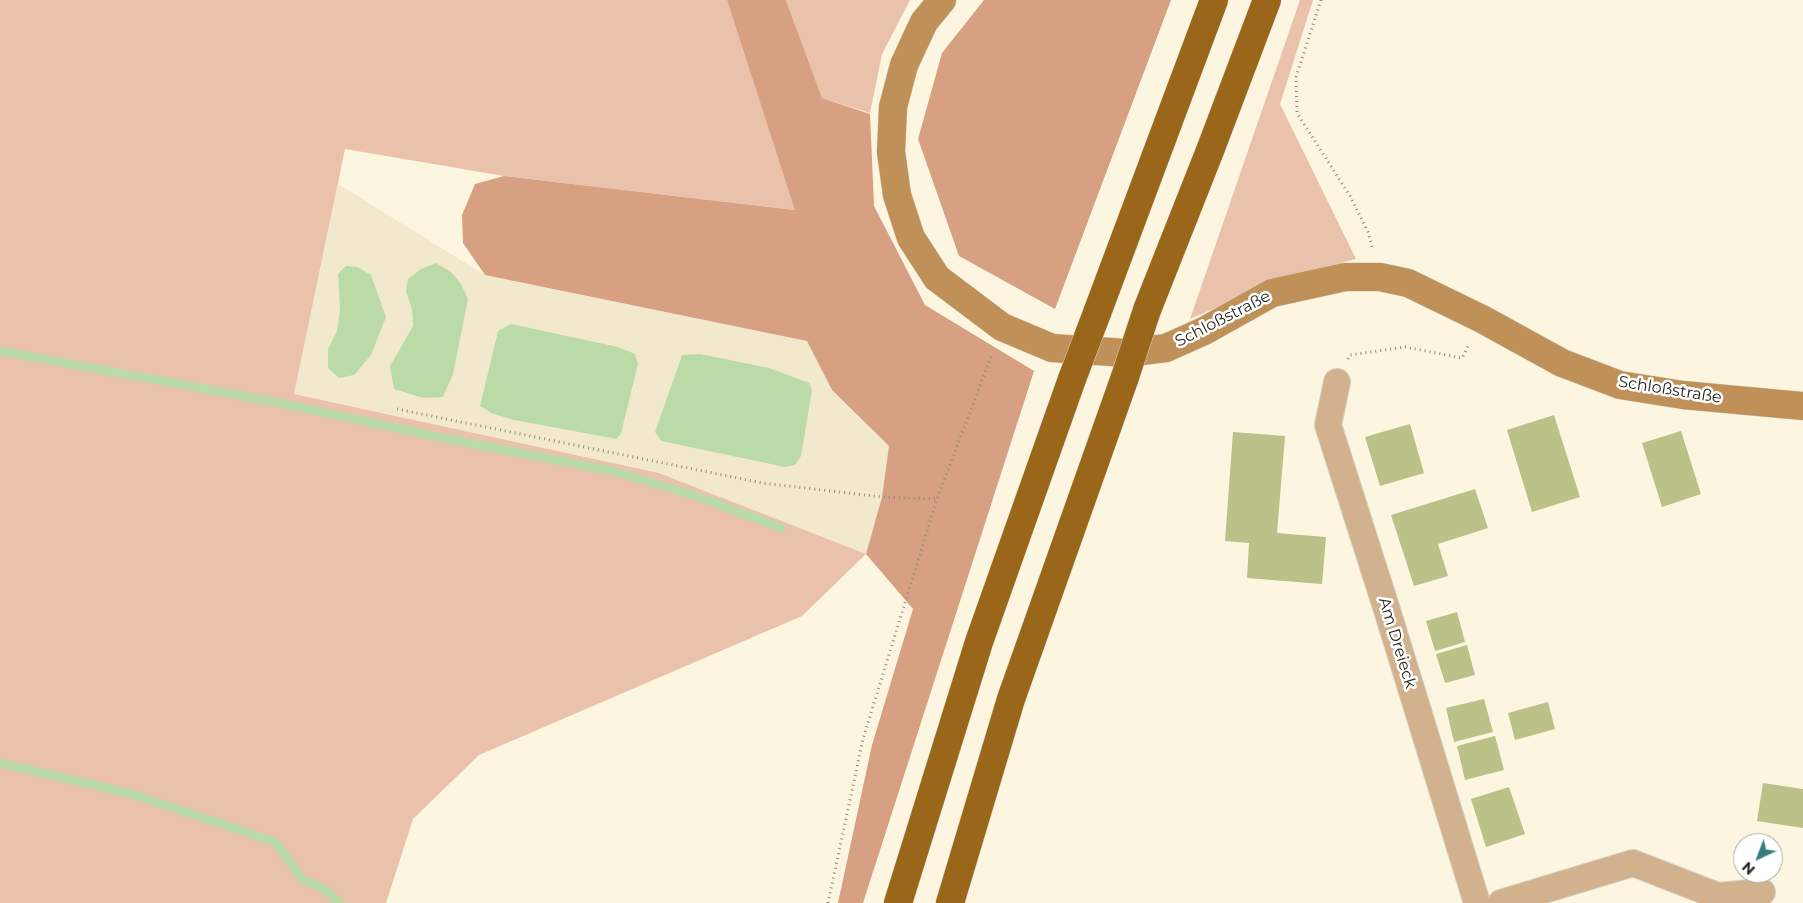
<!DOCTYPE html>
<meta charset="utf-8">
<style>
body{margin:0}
#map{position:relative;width:1803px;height:903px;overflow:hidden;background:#fcf5e0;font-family:Montserrat,sans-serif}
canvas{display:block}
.north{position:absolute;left:1733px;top:833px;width:50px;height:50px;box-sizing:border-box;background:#fff;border:1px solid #a9a8a5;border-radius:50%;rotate:223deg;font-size:14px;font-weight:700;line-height:20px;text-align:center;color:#28251e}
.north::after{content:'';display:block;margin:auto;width:18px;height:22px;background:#357e80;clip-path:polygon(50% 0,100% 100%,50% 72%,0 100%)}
</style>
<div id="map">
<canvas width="1803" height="903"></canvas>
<div class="north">N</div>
</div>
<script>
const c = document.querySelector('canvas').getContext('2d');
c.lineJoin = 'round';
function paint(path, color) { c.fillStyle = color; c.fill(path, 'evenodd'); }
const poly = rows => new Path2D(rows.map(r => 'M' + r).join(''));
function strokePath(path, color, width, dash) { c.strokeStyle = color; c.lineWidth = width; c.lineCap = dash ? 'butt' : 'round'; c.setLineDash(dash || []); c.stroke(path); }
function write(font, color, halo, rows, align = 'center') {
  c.font = font + ' Montserrat,sans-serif'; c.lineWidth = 5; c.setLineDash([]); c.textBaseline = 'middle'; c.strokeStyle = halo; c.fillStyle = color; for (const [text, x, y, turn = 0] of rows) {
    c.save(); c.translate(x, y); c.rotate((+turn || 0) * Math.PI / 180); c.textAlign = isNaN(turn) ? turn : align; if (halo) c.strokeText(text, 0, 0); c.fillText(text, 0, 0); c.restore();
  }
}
paint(poly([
 [338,184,485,275,808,341,832,390,889,446,882,497,866,554,659,473,294,394],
 [338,274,371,275,385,317,328,349,337,331,340,309],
 [406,291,443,397,390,366,413,326,412,309],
 [498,331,635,354,638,364,621,434,616,439,514,420,491,413,480,406],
 [682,355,750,459,661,441,655,432]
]), '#f2e8cc');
paint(poly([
 [0,0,727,0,796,210,504,176,345,149,294,394,659,473,866,554,802,616,479,755,413,819,386,903,0,903],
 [786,0,910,0,882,54,870,113,822,98],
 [1300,0,1313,0,1280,104,1356,259,1289,276,1190,319]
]), '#eac1ab');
paint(poly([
 [727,0,786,0,822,98,870,114,874,206,925,305,1034,371,863,903,838,903,872,745,913,609,866,554,882,497,889,446,832,390,807,341,485,275,463,243,462,215,475,184,504,176,795,210],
 [984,0,1171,0,1055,309,959,256,918,139,942,53]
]), '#d7a083');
paint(poly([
 [436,263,451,272,461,284,468,299,453,374,443,397,423,398,394,389,390,366,413,326,412,309,406,291,408,279,421,269],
 [346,266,357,267,371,275,386,317,371,355,354,375,339,378,328,368,328,349,337,331,340,309,338,274],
 [511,324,618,347,635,354,638,364,621,434,616,439,514,420,491,413,480,406,498,331],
 [700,354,769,368,809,383,812,390,801,456,795,465,785,467,661,441,655,432,682,355]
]), '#badaa8');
strokePath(poly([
 [0,351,270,401,443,438,613,471,696,496,781,528],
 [0,763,132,794,275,842,303,880,325,889,339,903]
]), '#badaa8', 9);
paint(poly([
 [1554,415,1580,497,1532,512,1507,430],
 [1410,424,1424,473,1380,486,1365,437],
 [1681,431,1701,494,1662,507,1642,443],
 [1233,432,1285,436,1277,533,1326,537,1322,584,1247,578,1249,543,1225,541],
 [1475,489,1488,528,1438,544,1448,576,1414,586,1391,515],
 [1457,612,1465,642,1435,651,1426,621],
 [1467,645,1475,675,1445,683,1436,654],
 [1484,699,1493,732,1454,742,1446,708],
 [1548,702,1555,729,1515,740,1508,713],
 [1495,736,1504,770,1465,780,1457,746],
 [1763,783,1803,789,1803,828,1757,821],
 [1509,787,1525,834,1486,847,1471,799]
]), '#bbc188');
const street = poly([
 [1337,382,1328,425,1387,610,1477,903],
 [1501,903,1633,863,1718,896,1762,892]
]);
const secondary = poly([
 [942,0,924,22,904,65,893,107,891,152,897,195,911,238,937,278,1002,327,1052,348,1126,353,1166,348,1204,331,1272,293,1345,277,1380,277,1408,283,1482,319,1562,363,1620,385,1683,395,1803,406]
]);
const highway = poly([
 [1147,310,1211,148,1267,0],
 [1097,313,1214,0],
 [898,903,979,642,1072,379],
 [950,903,1011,699,1125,377]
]);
strokePath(street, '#d6d0bd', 28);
strokePath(secondary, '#d6d0bd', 29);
strokePath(highway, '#d6d0bd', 29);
strokePath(poly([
 [1321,0,1296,77,1297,113,1350,196,1368,232,1373,250],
 [1348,359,1350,355,1405,347,1462,358,1469,344],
 [397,409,762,483,882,497,937,499],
 [828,903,863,739,937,499,992,354]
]), '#908b7d', 3, [1, 4]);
strokePath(street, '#d2b28e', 26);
strokePath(secondary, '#bf9058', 28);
strokePath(highway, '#9a661a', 28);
const highwayBridge = poly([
 [1125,377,1147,310],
 [1072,379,1097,313]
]);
strokePath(highwayBridge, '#d6d0bd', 29, []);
strokePath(highwayBridge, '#9a661a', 28);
write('16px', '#28251e', '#fff', [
 ["Schloßstraße",1223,319,-27],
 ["Schloßstraße",1670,390,9],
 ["Am Dreieck",1397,643,73]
]);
</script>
